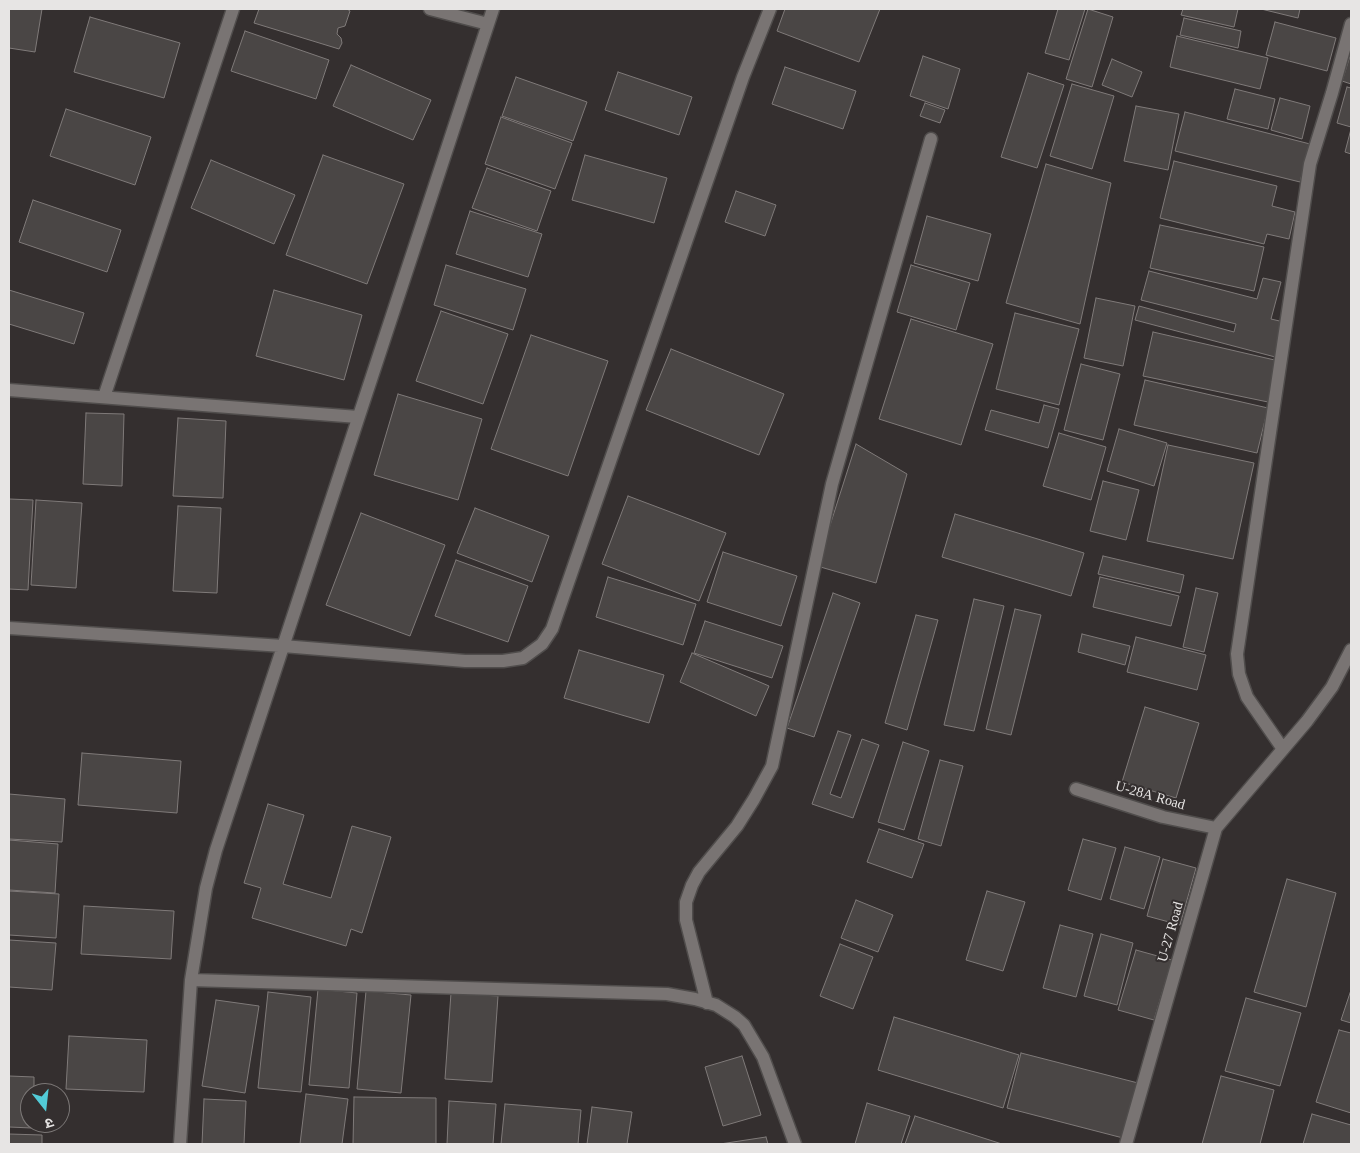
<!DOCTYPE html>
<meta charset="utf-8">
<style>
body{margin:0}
#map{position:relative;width:1360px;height:1153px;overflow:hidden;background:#342f2f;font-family:Georgia,"Noto Sans Devanagari",serif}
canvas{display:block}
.frame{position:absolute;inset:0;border:10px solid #e7e5e4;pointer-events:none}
.north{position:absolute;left:20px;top:1083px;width:50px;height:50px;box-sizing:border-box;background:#342f2f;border:1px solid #7c7877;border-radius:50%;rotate:164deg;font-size:14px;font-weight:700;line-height:20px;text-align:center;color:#e7e5e4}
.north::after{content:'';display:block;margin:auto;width:18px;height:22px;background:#52cbd7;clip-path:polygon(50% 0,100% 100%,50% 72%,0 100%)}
</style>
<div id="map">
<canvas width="1360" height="1153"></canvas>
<div class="frame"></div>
<div class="north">उ</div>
</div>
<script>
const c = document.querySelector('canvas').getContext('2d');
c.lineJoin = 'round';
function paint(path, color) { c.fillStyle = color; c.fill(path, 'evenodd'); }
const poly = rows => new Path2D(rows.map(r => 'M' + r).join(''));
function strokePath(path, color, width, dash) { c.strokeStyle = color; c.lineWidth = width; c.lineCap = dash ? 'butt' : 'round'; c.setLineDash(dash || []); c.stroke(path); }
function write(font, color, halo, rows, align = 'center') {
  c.font = font + ' Georgia,serif'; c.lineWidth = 4; c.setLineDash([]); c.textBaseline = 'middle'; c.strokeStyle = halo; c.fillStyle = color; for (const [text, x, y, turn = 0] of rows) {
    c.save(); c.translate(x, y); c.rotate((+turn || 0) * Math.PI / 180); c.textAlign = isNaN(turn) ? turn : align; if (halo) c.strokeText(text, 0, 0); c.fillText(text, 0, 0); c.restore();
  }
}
const building = poly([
 [9,9,42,9,35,52,9,48,9,9],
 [259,9,347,9,350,11,345,26,338,28,337,34,341,38,342,43,339,49,254,23,259,9],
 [785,9,880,9,859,62,777,31,785,9],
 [1058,9,1085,9,1069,60,1045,53,1058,9],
 [1088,9,1113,17,1092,87,1066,79,1088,9],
 [1183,9,1238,9,1234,27,1181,15,1183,9],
 [1261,9,1300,9,1298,18,1261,9],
 [90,17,180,43,164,98,74,72,90,17],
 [1184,18,1241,31,1238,48,1180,35,1184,18],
 [1275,22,1336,38,1327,71,1266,55,1275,22],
 [245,31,329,60,316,99,231,71,245,31],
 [1177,36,1268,58,1260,89,1170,67,1177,36],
 [1351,53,1351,84,1342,81,1351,53],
 [923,56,960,69,948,109,910,96,923,56],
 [1112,59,1142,72,1132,97,1102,85,1112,59],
 [351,65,431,100,413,140,333,106,351,65],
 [785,67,856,91,843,129,772,104,785,67],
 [618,72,692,97,679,135,605,110,618,72],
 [1028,73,1064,85,1037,168,1001,157,1028,73],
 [516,77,587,102,573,141,502,116,516,77],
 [1072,84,1114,96,1092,169,1050,156,1072,84],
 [1347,87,1351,88,1351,127,1337,123,1347,87],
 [1235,89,1275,99,1268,129,1227,119,1235,89],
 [1280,98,1310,106,1302,139,1271,130,1280,98],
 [925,103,945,110,940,123,920,116,925,103],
 [1136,106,1179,114,1168,170,1124,161,1136,106],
 [66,109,151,137,135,185,50,156,66,109],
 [1185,112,1310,144,1300,182,1175,151,1185,112],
 [501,117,572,143,555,189,485,164,501,117],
 [1351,129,1351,154,1345,152,1351,129],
 [323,155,404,184,367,284,286,255,323,155],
 [585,155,667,178,654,223,572,200,585,155],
 [211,160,295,195,274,244,191,208,211,160],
 [1174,161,1277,186,1272,206,1295,212,1289,239,1267,234,1264,244,1160,218,1174,161],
 [1046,164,1111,183,1080,324,1006,303,1046,164],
 [487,168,551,191,537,231,472,208,487,168],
 [736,191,776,205,765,236,725,222,736,191],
 [33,200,121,230,107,272,19,242,33,200],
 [470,211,542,234,528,277,456,254,470,211],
 [927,216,991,234,978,281,914,263,927,216],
 [1160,225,1264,247,1254,291,1150,268,1160,225],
 [446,265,526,289,513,330,434,305,446,265],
 [911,265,970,283,956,330,897,312,911,265],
 [1149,271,1257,299,1263,278,1281,282,1271,319,1288,323,1279,358,1135,320,1139,306,1234,332,1236,324,1141,300,1149,271],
 [9,290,84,313,74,344,9,324,9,290],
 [274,290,362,315,344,380,256,356,274,290],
 [1096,298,1135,306,1123,366,1084,358,1096,298],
 [441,311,508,334,483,404,416,381,441,311],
 [1015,313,1079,329,1059,405,996,389,1015,313],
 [911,319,993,344,961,445,879,419,911,319],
 [1153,332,1279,361,1268,402,1143,376,1153,332],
 [531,335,608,361,568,476,491,449,531,335],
 [671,349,784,394,759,455,646,410,671,349],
 [1081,364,1120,374,1103,440,1064,430,1081,364],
 [1145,380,1268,408,1257,453,1134,425,1145,380],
 [398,394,482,419,458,500,374,475,398,394],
 [1044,405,1059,409,1048,448,985,430,991,410,1039,423,1044,405],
 [86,413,124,414,122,486,83,484,86,413],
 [178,418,226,421,223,498,173,496,178,418],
 [1119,429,1167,443,1154,486,1107,471,1119,429],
 [1059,433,1106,447,1091,500,1043,486,1059,433],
 [856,444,907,474,876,583,817,566,856,444],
 [1168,445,1254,463,1233,559,1147,541,1168,445],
 [1103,481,1139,490,1126,540,1090,531,1103,481],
 [628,496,726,533,699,601,602,564,628,496],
 [9,499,33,500,28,590,9,589,9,499],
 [36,500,82,503,76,588,31,585,36,500],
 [178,506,221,508,217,593,173,591,178,506],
 [475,508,549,536,532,582,457,553,475,508],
 [361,513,445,545,410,636,326,605,361,513],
 [955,514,1084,553,1071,596,942,557,955,514],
 [723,552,797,576,781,626,707,602,723,552],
 [1103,556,1184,575,1180,593,1098,574,1103,556],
 [456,560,528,586,508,642,435,616,456,560],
 [608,577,696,604,683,645,596,617,608,577],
 [1100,577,1179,596,1171,626,1093,607,1100,577],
 [1196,588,1218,593,1204,652,1183,647,1196,588],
 [833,593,860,603,814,737,787,728,833,593],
 [974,599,1004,606,974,731,944,725,974,599],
 [1015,609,1041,615,1011,735,986,729,1015,609],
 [916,615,938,620,907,730,885,723,916,615],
 [705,621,783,646,772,678,694,653,705,621],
 [1082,634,1130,646,1125,665,1078,652,1082,634],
 [1136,637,1206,655,1197,690,1127,672,1136,637],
 [579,650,664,675,649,723,564,698,579,650],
 [692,653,769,686,756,716,680,682,692,653],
 [1145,707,1199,723,1176,798,1122,782,1145,707],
 [838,731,851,735,830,794,841,798,862,739,879,745,853,818,812,804,838,731],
 [903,742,929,751,904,830,878,822,903,742],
 [82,753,181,761,177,813,78,805,82,753],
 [940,760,963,766,941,846,918,839,940,760],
 [9,794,65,799,62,842,9,839,9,794],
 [268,804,304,815,283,884,331,898,352,826,391,837,362,933,351,929,346,946,252,918,261,888,244,883,268,804],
 [879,829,924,844,912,878,867,862,879,829],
 [1083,839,1116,848,1101,900,1068,890,1083,839],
 [9,840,58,844,55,893,9,890,9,840],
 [1125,847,1160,857,1144,909,1110,899,1125,847],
 [1163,859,1196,868,1180,925,1147,916,1163,859],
 [1287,879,1336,893,1306,1007,1254,992,1287,879],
 [9,891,59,894,56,938,9,935,9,891],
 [987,891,1025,902,1003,971,966,960,987,891],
 [856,900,893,915,878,952,841,938,856,900],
 [84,906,174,911,171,959,81,954,84,906],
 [1060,925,1093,934,1076,997,1043,988,1060,925],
 [1101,934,1133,943,1117,1005,1084,996,1101,934],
 [9,940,56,943,52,990,9,987,9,940],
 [840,944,873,957,853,1009,820,996,840,944],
 [1136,950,1172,960,1154,1020,1118,1010,1136,950],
 [318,989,357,993,349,1088,309,1085,318,989],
 [1351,990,1351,1023,1341,1020,1351,990],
 [366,991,411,995,401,1093,357,1089,366,991],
 [268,992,311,997,301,1092,258,1088,268,992],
 [451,993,498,996,492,1082,445,1079,451,993],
 [1246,998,1301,1013,1280,1086,1225,1071,1246,998],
 [216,1000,259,1006,245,1093,202,1086,216,1000],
 [894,1017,1019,1055,1003,1108,878,1070,894,1017],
 [1339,1030,1351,1033,1351,1113,1316,1102,1339,1030],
 [69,1036,147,1040,144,1092,66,1089,69,1036],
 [1021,1053,1138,1083,1123,1138,1007,1108,1021,1053],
 [742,1056,761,1115,723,1126,705,1067,742,1056],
 [9,1076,34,1077,34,1093,30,1093,30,1123,33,1123,32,1128,9,1127,9,1076],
 [1221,1076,1274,1090,1260,1144,1202,1144,1221,1076],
 [306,1094,348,1099,342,1144,300,1144,306,1094],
 [354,1097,436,1098,436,1144,353,1144,354,1097],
 [204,1099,246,1101,244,1144,202,1144,204,1099],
 [449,1101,496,1104,493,1144,447,1144,449,1101],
 [867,1103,910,1116,901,1144,855,1144,867,1103],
 [505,1104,581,1110,578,1144,501,1144,505,1104],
 [592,1107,632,1112,627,1144,587,1144,592,1107],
 [1312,1114,1351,1125,1351,1144,1303,1144,1312,1114],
 [915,1116,1002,1144,905,1144,915,1116],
 [9,1134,42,1135,42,1144,9,1144,9,1134],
 [766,1137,768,1144,720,1144,766,1137]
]);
paint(building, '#4a4645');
strokePath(building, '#7f7a79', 1);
const street = poly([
 [430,9,488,24],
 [9,390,358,417],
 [104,397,233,9],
 [9,628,283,646,465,661,503,661,523,658,542,644,552,629,743,77,770,9],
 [1283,749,1247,697,1239,674,1237,654,1310,164,1332,93,1351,24],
 [1076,789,1163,817,1216,828],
 [191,980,667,994,695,999,716,1005,735,1017,744,1025,763,1057,795,1144],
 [707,1003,686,920,686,902,692,885,699,872,737,826,754,799,772,766,832,484,931,139],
 [180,1144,191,980,206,888,216,850,493,9],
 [1126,1144,1216,828,1307,721,1332,687,1351,650]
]);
strokePath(street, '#504d4c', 15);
strokePath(street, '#797473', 12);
write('14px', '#e7e5e4', '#342f2f', [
 ["U-28A Road",1150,796,16],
 ["U-27 Road",1171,932,-74]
]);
</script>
